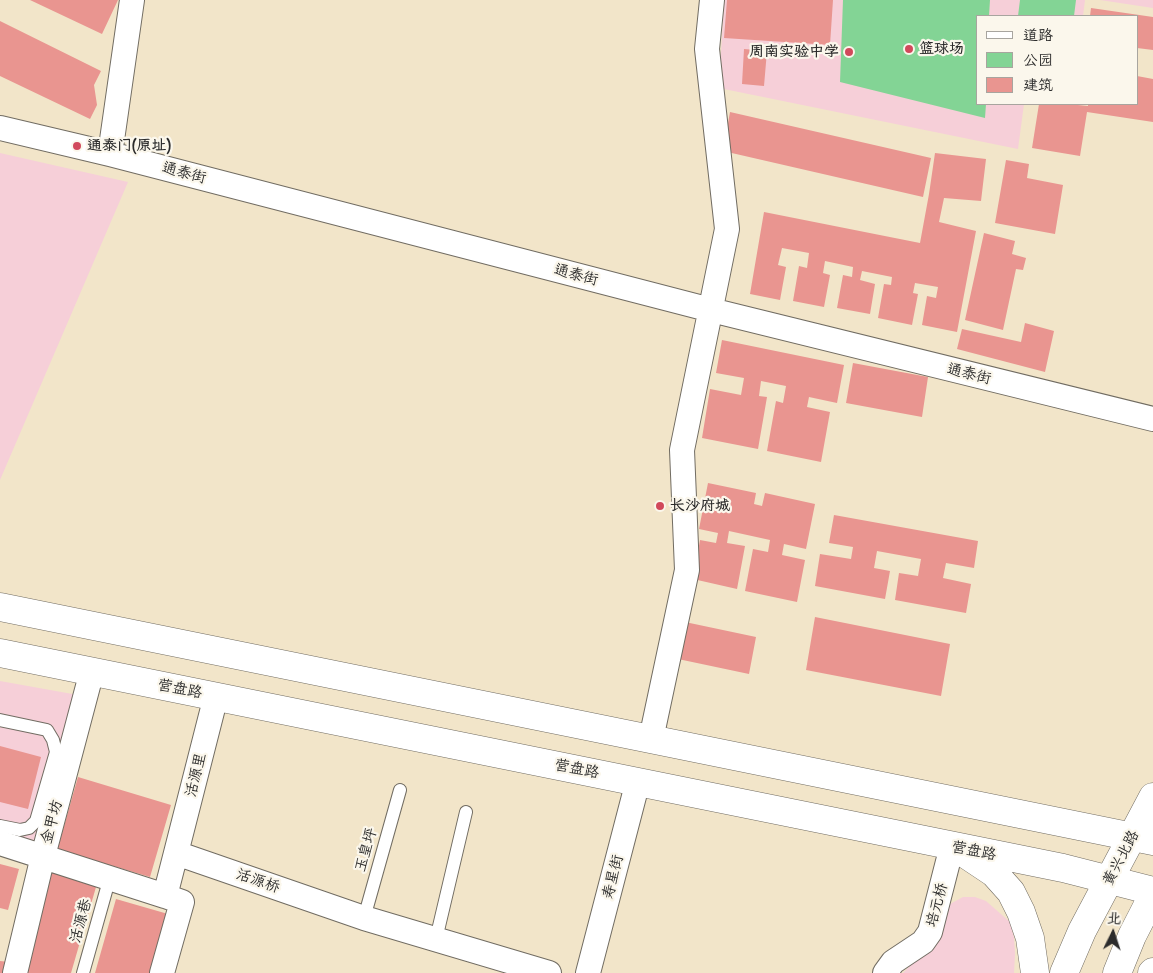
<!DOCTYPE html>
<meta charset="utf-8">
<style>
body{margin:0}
#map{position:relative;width:1153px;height:973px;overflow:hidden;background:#f2e5c9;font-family:Delius,"LXGW WenKai TC",sans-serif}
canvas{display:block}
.legend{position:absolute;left:976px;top:15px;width:162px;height:90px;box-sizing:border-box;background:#fbf7ec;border:1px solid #a8a59f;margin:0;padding:6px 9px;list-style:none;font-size:15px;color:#2b2b2b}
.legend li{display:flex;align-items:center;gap:10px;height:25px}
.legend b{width:25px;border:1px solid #a8a59f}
.north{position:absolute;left:1088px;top:908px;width:50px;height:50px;-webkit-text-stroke:4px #fbf7ec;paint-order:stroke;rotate:4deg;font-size:14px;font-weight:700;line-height:20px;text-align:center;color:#2b2b2b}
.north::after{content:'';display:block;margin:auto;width:18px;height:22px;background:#2b2b2b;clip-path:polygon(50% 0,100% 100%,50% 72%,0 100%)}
</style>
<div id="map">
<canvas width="1153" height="973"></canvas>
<ul class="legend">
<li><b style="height:6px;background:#fff"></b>道路</li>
<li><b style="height:14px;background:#83d495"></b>公园</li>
<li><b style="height:14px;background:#e99590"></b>建筑</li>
</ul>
<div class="north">北</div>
</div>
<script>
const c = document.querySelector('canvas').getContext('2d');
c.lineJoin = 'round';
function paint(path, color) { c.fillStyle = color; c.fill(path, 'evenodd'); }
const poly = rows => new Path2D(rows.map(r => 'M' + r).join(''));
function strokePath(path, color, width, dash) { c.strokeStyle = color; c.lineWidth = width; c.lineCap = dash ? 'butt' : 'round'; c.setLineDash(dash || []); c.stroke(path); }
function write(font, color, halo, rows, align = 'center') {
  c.font = font + ' Delius,"LXGW WenKai TC",sans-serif'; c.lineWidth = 4.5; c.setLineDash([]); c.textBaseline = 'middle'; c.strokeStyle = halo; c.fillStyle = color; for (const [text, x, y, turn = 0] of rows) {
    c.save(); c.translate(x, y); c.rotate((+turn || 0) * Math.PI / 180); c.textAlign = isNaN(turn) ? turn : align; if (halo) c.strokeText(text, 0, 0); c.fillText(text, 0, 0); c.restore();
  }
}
paint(poly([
 [724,0,1085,0,1083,16,977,16,977,104,1024,104,1018,149,719,88],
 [1100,0,1153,0,1153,8],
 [0,153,128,182,0,480],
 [0,681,78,695,38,849,0,837],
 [963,897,975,897,986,901,1010,922,1014,937,1015,954,1014,973,903,973,935,939,950,904]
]), '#f6cfd8');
paint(poly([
 [843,0,990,0,989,16,977,16,977,104,986,104,985,118,840,82],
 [1020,0,1076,0,1074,16,1018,16]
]), '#83d495');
paint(poly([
 [30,0,118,0,102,34],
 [727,0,833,0,830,45,724,38],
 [1091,8,1153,17,1153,50,1137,48,1137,16,1090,16],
 [0,21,101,71,94,85,97,105,90,119,0,76],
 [744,49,767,51,764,86,742,84],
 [1137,76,1153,79,1153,122,1087,112,1080,156,1032,148,1039,104,1078,104,1078,105,1088,106,1088,104,1137,104],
 [730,112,931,158,923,197,723,151],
 [935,153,986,159,981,201,944,198,939,222,976,231,957,332,922,325,927,296,936,298,938,287,915,283,913,293,918,294,912,325,878,318,884,284,891,285,892,277,862,271,860,280,875,284,870,314,837,308,843,275,852,277,853,267,825,261,823,273,830,275,824,307,793,301,799,266,807,268,809,253,782,248,778,265,786,267,780,300,750,294,764,212,920,243,929,194],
 [1006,160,1029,164,1027,178,1063,185,1055,234,995,223],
 [984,233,1015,241,1012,254,1026,258,1023,270,1016,269,1003,330,965,320],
 [1025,323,1054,331,1045,372,957,349,962,329,1021,342],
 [722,340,844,365,837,403,809,397,807,407,830,412,821,462,767,451,776,401,783,403,786,386,761,381,759,396,767,397,758,449,702,438,710,389,741,395,744,378,716,373],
 [853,363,928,377,922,417,846,403],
 [708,483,756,493,754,504,762,506,765,493,815,504,806,549,784,544,782,555,805,560,797,602,745,591,753,549,768,552,770,540,729,531,727,543,745,546,737,589,693,579,700,540,716,543,718,533,699,529],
 [834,515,978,541,974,568,946,563,943,578,971,584,966,613,895,600,899,573,918,576,921,559,877,551,874,568,890,571,885,599,815,586,820,554,851,559,853,547,829,543],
 [815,617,950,644,941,696,806,670],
 [685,622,756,637,749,674,678,659],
 [0,746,41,757,28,809,0,802],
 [78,777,171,805,150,877,103,863,71,973,22,973],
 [0,864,19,869,8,910,0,908],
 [116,899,168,914,151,973,95,973],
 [0,961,9,962,7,973,0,973]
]), '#e99590');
const lane = poly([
 [0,720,47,730,53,740,56,752,36,821,29,828,20,830,0,826],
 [364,918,400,790],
 [436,939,466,812],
 [83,973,110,877]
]);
const street = poly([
 [0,128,110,154,711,310,1153,419],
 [110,154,132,0],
 [651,739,687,570,682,450,727,229,707,49,712,0],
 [0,843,165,896,176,853,364,918,549,973],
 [176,853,216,696],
 [15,973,43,856,92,671],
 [162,973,182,902,165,896],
 [588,973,638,781],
 [885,973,893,962,923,942,930,932,952,846]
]);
const secondary = poly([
 [1064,973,1082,931,1153,797],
 [1117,973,1132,936,1153,895]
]);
const primary = poly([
 [0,607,1153,841],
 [0,653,1063,868,1153,891],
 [964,853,994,873,1011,892,1021,912,1030,938,1035,973],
 [1152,973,1153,972]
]);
strokePath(lane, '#716c62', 14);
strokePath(street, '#716c62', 26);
strokePath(secondary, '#716c62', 29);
strokePath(primary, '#716c62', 29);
strokePath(lane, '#fff', 12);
strokePath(street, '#fff', 24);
strokePath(secondary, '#fff', 28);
strokePath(primary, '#fff', 28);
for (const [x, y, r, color] of [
 [909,49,5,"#d1495b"],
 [849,52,5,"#d1495b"],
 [77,146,5,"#d1495b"],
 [660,506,5,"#d1495b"]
]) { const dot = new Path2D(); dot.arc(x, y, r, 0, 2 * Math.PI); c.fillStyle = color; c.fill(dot); strokePath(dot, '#fbf7ec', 2); }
write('bold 15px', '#2b2b2b', '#fbf7ec', [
 ["篮球场",919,49],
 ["周南实验中学",839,52,"right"],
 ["通泰门(原址)",87,146],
 ["长沙府城",670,506]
], 'left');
write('15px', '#2b2b2b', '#fbf7ec', [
 ["通泰街",184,173,15],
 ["通泰街",576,275,15],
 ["通泰街",969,374,14],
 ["营盘路",180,689,11],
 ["营盘路",577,769,11],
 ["活源里",196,775,-76],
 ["金甲坊",52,822,-75],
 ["玉皇坪",366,850,-74],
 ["营盘路",974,851,11],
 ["黄兴北路",1121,858,-62],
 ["寿星街",613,877,-76],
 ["活源桥",258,881,19],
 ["培元桥",937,905,-75],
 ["活源巷",81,921,-75]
]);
</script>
